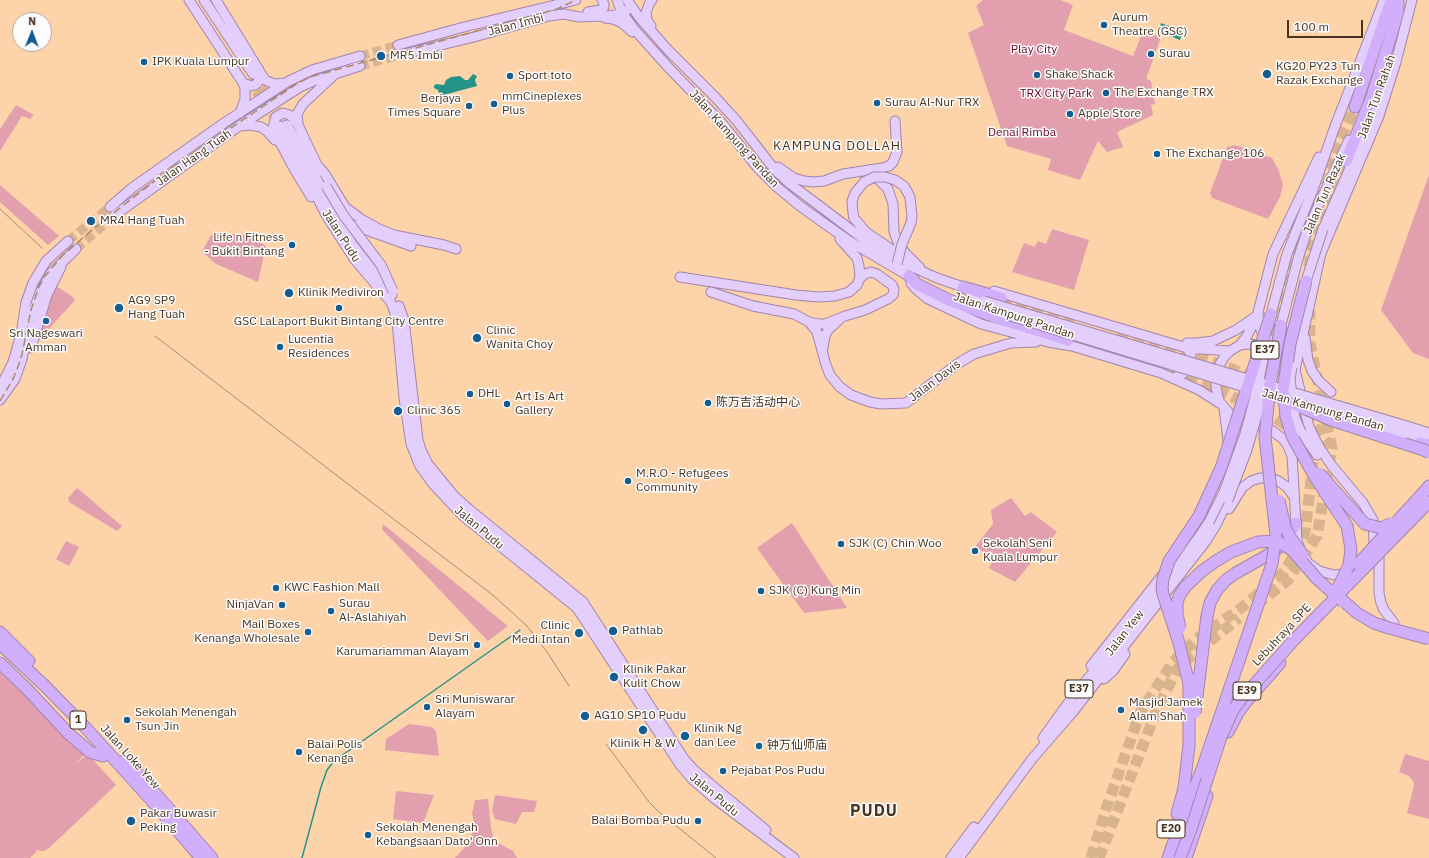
<!DOCTYPE html>
<meta charset="utf-8">
<style>
body{margin:0}
#map{position:relative;width:1429px;height:858px;overflow:hidden;background:#fdd3aa;font-family:"IBM Plex Sans",sans-serif}
canvas{display:block}
.north{position:absolute;left:12px;top:12px;width:40px;height:40px;box-sizing:border-box;background:#fcfcfc;border:1px solid #b4aca4;border-radius:50%;rotate:1deg;font-size:11px;font-weight:700;line-height:16px;text-align:center;color:#49341f}
.north::after{content:'';display:block;margin:auto;width:14px;height:18px;background:#145d90;clip-path:polygon(50% 0,100% 100%,50% 72%,0 100%)}
.scale{position:absolute;left:1287px;top:20px;width:76px;height:18px;box-sizing:border-box;border:2px solid #49341f;border-top:0;padding-left:5px;font-size:12px;line-height:14px;white-space:nowrap;color:#49341f;-webkit-text-stroke:3px #fcfcfc;paint-order:stroke}
</style>
<div id="map">
<canvas width="1429" height="858"></canvas>
<div class="north">N</div>
<div class="scale">100 m</div>
</div>
<script>
const c = document.querySelector('canvas').getContext('2d');
c.lineJoin = 'round';
function paint(path, color) { c.fillStyle = color; c.fill(path, 'evenodd'); }
const poly = rows => new Path2D(rows.map(r => 'M' + r).join(''));
function strokePath(path, color, width, dash) { c.strokeStyle = color; c.lineWidth = width; c.lineCap = dash ? 'butt' : 'round'; c.setLineDash(dash || []); c.stroke(path); }
function write(font, color, halo, rows, align = 'center') {
  c.font = font + ' "IBM Plex Sans","Noto Sans SC",sans-serif'; c.lineWidth = 3; c.setLineDash([]); c.textBaseline = 'middle'; c.strokeStyle = halo; c.fillStyle = color; for (const [text, x, y, turn = 0] of rows) {
    c.save(); c.translate(x, y); c.rotate((+turn || 0) * Math.PI / 180); c.textAlign = isNaN(turn) ? turn : align; if (halo) c.strokeText(text, 0, 0); c.fillText(text, 0, 0); c.restore();
  }
}
paint(poly([
 [983,0,1061,0,1073,5,1064,30,1133,56,1143,31,1161,37,1147,76,1147,79,1151,81,1155,104,1151,105,1153,115,1117,132,1123,147,1107,152,1098,141,1080,180,1048,170,1051,159,1007,146,968,33,984,25,976,6],
 [16,105,34,115,30,119,22,116,0,151,0,129],
 [1235,145,1272,158,1279,171,1283,185,1280,197,1268,219,1212,198,1210,193,1227,147],
 [1429,175,1429,359,1413,353,1381,310],
 [0,185,59,236,48,245,0,202],
 [1052,229,1089,240,1074,290,1012,272,1024,243,1035,247,1038,241,1046,244],
 [237,234,249,235,266,246,258,282,216,264,202,252,211,235],
 [56,286,72,296,75,300,38,341,52,293],
 [77,488,122,526,117,531,69,502,68,498],
 [1011,498,1025,516,1031,512,1057,532,1015,582,989,568,994,558,975,547,993,524,991,510],
 [792,523,847,608,804,613,757,548],
 [383,524,508,626,488,641,382,529],
 [66,541,79,547,69,566,56,559],
 [0,667,86,753,75,764,88,754,116,785,49,848,44,851,35,850,37,851,30,858,0,858],
 [409,724,432,727,436,731,439,756,385,750,386,739],
 [1405,754,1429,761,1429,819,1407,813,1414,786,1413,781,1409,776,1399,772],
 [396,791,434,795,423,823,393,819],
 [495,795,537,801,534,812,522,812,516,824,495,819,492,811],
 [488,799,491,828,494,841,513,851,517,858,455,858,465,847,475,827,472,813,475,800]
]), '#e29fad');
paint(poly([
 [1161,23,1183,32,1180,40,1158,31],
 [473,74,477,76,475,80,477,86,440,96,438,90,434,88,434,86,436,84,444,85,446,80,451,77,460,76,465,80,468,80]
]), '#269389');
strokePath(poly([
 [302,858,321,787,327,770,334,761,520,630]
]), '#269389', 1.5);
strokePath(poly([
 [360,56,398,45],
 [360,66,400,55],
 [254,76,287,125],
 [248,80,279,124],
 [68,241,110,207],
 [76,249,115,215]
]), '#d9b38e', 9, [9, 4.5]);
strokePath(poly([
 [1313,198,1355,107],
 [1309,267,1313,235,1326,202,1346,161],
 [1001,298,1080,321],
 [1118,332,1230,368,1247,376],
 [1155,368,1205,383,1274,417,1295,432],
 [1287,380,1271,341,1297,237],
 [1303,415,1309,420,1330,446],
 [1256,605,1288,580,1317,536,1332,448,1310,344,1310,310],
 [1091,858,1107,806,1141,711,1173,662,1195,640,1240,609,1284,572,1296,552,1305,533,1315,446,1314,444],
 [1099,858,1156,712,1177,669,1190,657,1239,618]
]), '#d9b38e', 11, [11, 5.5]);
const major = poly([
 [189,0,243,83,245,88,245,99,240,113],
 [204,0,253,74],
 [216,0,265,80,274,84,286,83],
 [617,0,622,12,634,29,668,67,721,122,757,167,777,187,800,206,849,241,914,279],
 [627,0,639,17,668,50,715,97,736,120,775,170,789,183,874,247,897,260,937,278,963,287,984,301],
 [588,12,601,10,604,7,604,4,602,0],
 [605,18,613,19,622,23,632,32],
 [651,26,647,20,646,13,649,4,652,0],
 [398,45,464,27,576,0],
 [400,55,474,37,549,16,564,14,579,17,605,16,615,15,627,10],
 [243,83,251,86,255,85,258,82,259,78,259,70],
 [298,124,297,114,303,104,333,76],
 [287,125,352,244,392,295],
 [241,126,250,125,261,127,267,131,275,140],
 [281,126,291,145,326,215,355,260,390,301,393,307,397,321,404,398,411,444,420,466,433,484,463,516,577,608,649,718,681,766,692,779,715,799,794,858],
 [317,165,325,174,345,207,361,219,379,229,394,235,444,245,456,249],
 [778,167,794,178,804,181,813,182,824,181,843,174,882,168,889,166,893,162,897,152,895,121],
 [870,177,878,179,888,189,893,204,894,232,899,245,907,255,920,268],
 [311,197,293,167,273,129,274,123,276,117,283,113,290,115,293,118,298,125,319,169],
 [110,207,132,188,224,123,287,82,312,70,360,56],
 [115,215,239,126,300,87,316,80,360,66],
 [854,218,866,232,904,258],
 [347,223,411,246],
 [1323,229,1372,118,1380,93],
 [680,277,796,295,818,297,835,296,849,292,857,285,860,278,859,266,857,258,840,239],
 [911,283,915,288,928,299,981,324,1048,342,1072,346,1161,373,1199,390,1221,404],
 [994,291,1187,348,1230,351],
 [711,292,753,306,794,314,809,322,818,324,825,324,845,316,865,310,888,299,893,295,894,289,892,285,877,274,871,272,865,274,860,278],
 [399,306,404,320,418,440,421,450,428,464,455,497,470,510,583,602,684,759,694,770,721,793,766,830],
 [1258,313,1259,324,1262,333,1268,339,1284,344,1293,342,1295,339],
 [1271,314,1287,254,1314,187,1334,129,1384,0],
 [809,322,817,332,826,365,830,375,840,387,851,395,870,402,881,404,906,403,957,364,974,354,1011,343,1036,342],
 [1281,325,1298,259,1305,237,1319,204,1349,140],
 [1305,338,1308,360,1312,371,1319,381,1331,392],
 [1187,343,1197,343,1213,341,1236,330,1255,317],
 [1248,344,1269,347,1285,355,1295,370,1309,427,1319,447,1332,466,1363,503,1373,520,1374,543,1373,552,1367,564,1358,571,1349,574,1334,575,1319,571,1308,563,1301,552,1297,540,1292,456,1287,444,1282,438,1268,428,1239,420,1230,414,1219,401,1216,387,1216,374,1218,368,1224,357,1230,351,1240,345,1248,344],
 [1240,345,1247,336,1257,316,1273,254,1319,157],
 [31,348,47,295,61,267],
 [823,348,825,336,828,330,839,320],
 [1295,370,1321,253,1379,116,1396,62,1412,0],
 [1174,378,1184,373,1190,363,1191,354,1187,348],
 [0,388,13,362,21,334,26,302,33,283,46,261,68,241],
 [0,400,15,379,22,359,30,320,40,293,51,273,76,249],
 [1224,408,1228,441],
 [1407,426,1429,433],
 [1301,432,1317,455],
 [1404,434,1429,440],
 [1229,509,1242,488,1251,481,1260,478,1272,478,1280,482,1287,487,1294,497],
 [1379,551,1379,593,1381,603,1384,610,1394,623],
 [1091,666,1165,572],
 [1104,679,1113,671,1125,654],
 [1043,738,1074,695,1118,643,1199,537,1209,522],
 [951,858,974,827],
 [959,858,1032,759,1072,713,1206,541,1216,525,1228,500]
]);
const highway = poly([
 [1355,107,1391,0],
 [1346,161,1372,96,1393,29,1398,11,1398,0],
 [909,276,917,284,949,300,998,318,1068,340],
 [963,287,1001,298],
 [1420,443,1429,445],
 [1424,492,1429,486],
 [1207,616,1210,603,1217,590,1226,580,1236,573,1275,551,1286,539,1296,523],
 [0,632,29,661],
 [0,644,45,686,85,727,152,801,201,858],
 [0,663,28,690,68,733,90,752,103,756],
 [1228,732,1238,713,1246,702,1280,663],
 [124,761,134,769,212,858],
 [1177,814,1184,788,1189,745],
 [1168,858,1180,824,1201,772,1206,764],
 [1186,858,1207,796]
]);
strokePath(major, '#a284ad', 11);
strokePath(highway, '#a284ad', 13);
strokePath(major, '#e4cffc', 9);
strokePath(highway, '#d2affa', 11);
strokePath(poly([
 [0,209,42,248],
 [155,336,494,596,527,626,547,652,569,686],
 [606,744,649,802,659,812,716,858]
]), '#aa8a6a', 1);
strokePath(poly([
 [0,401,13,379,19,364,22,354,31,310,39,287,45,276,63,255,93,229,174,166,298,83,310,77,557,9,576,0]
]), '#aa8a6a', 1.5, [8, 4]);
const majorBridge = poly([
 [326,186,344,216,381,265,393,291],
 [854,218,853,213,852,201,855,193,864,182,874,177,885,177,895,180,904,186,910,197,912,216,911,223,902,244,897,264],
 [1305,288,1306,281,1323,229],
 [984,301,1407,426],
 [1007,315,1287,400],
 [1292,367,1290,379,1295,418,1301,432],
 [1316,409,1404,434],
 [1228,500,1247,450,1265,387],
 [1209,522,1224,492,1245,434,1258,386,1266,343]
]);
const highwayBridge = poly([
 [1306,281,1290,344,1283,391,1286,416,1292,436,1315,477,1347,526,1351,549,1349,565,1335,594],
 [1280,398,1331,420,1424,450,1429,453],
 [1319,473,1365,524,1382,528,1392,523],
 [1279,500,1285,527,1290,537,1303,555],
 [1358,564,1424,492],
 [1339,597,1357,613,1374,623,1389,628,1429,639],
 [1180,628,1177,614,1177,603,1179,596,1186,586,1202,571,1216,561,1231,552,1258,542,1276,541,1284,545,1293,551,1317,579,1343,602],
 [1189,684,1179,643,1163,594,1162,588,1163,579,1169,561,1199,516,1221,468,1271,314],
 [1195,713,1207,616],
 [1189,745,1189,678],
 [1201,772,1272,564,1276,535,1265,437,1270,384,1281,325],
 [1180,858,1191,829,1221,737,1233,710,1242,698,1293,641,1429,502]
]);
strokePath(majorBridge, '#a284ad', 11, []);
strokePath(highwayBridge, '#a284ad', 13, []);
strokePath(majorBridge, '#e4cffc', 9);
strokePath(highwayBridge, '#d2affa', 11);
for (const [x, y, r, color] of [
 [1104,25,4,"#145d90"],
 [1151,54,4,"#145d90"],
 [381,56,5,"#145d90"],
 [144,62,4,"#145d90"],
 [1267,74,5,"#145d90"],
 [1037,75,4,"#145d90"],
 [510,76,4,"#145d90"],
 [1106,93,4,"#145d90"],
 [877,103,4,"#145d90"],
 [494,104,4,"#145d90"],
 [469,106,4,"#145d90"],
 [1070,114,4,"#145d90"],
 [1157,154,4,"#145d90"],
 [91,221,5,"#145d90"],
 [292,245,4,"#145d90"],
 [289,293,5,"#145d90"],
 [119,308,5,"#145d90"],
 [339,308,4,"#145d90"],
 [46,321,4,"#145d90"],
 [477,338,5,"#145d90"],
 [280,347,4,"#145d90"],
 [470,394,4,"#145d90"],
 [708,403,4,"#145d90"],
 [507,404,4,"#145d90"],
 [398,411,5,"#145d90"],
 [628,481,4,"#145d90"],
 [841,544,4,"#145d90"],
 [975,551,4,"#145d90"],
 [276,588,4,"#145d90"],
 [761,591,4,"#145d90"],
 [282,605,4,"#145d90"],
 [331,611,4,"#145d90"],
 [613,631,5,"#145d90"],
 [308,632,4,"#145d90"],
 [579,633,5,"#145d90"],
 [477,645,4,"#145d90"],
 [614,677,5,"#145d90"],
 [427,707,4,"#145d90"],
 [1121,710,4,"#145d90"],
 [585,716,5,"#145d90"],
 [127,720,4,"#145d90"],
 [643,730,5,"#145d90"],
 [685,736,5,"#145d90"],
 [759,746,4,"#145d90"],
 [299,752,4,"#145d90"],
 [723,771,4,"#145d90"],
 [131,821,5,"#145d90"],
 [698,821,4,"#145d90"],
 [368,835,4,"#145d90"]
]) { const dot = new Path2D(); dot.arc(x, y, r, 0, 2 * Math.PI); c.fillStyle = color; c.fill(dot); strokePath(dot, '#fcfcfc', 1.5); }
for (const [x, y, w] of [
 [1265,350,28],
 [1079,689,28],
 [1247,691,28],
 [78,720,16],
 [1171,829,28]
]) { const box = new Path2D(); box.roundRect(x - w / 2, y - 9, w, 18, 3); c.fillStyle = '#fcfcfc'; c.fill(box); strokePath(box, '#49341f', 1); }
write('bold 11px', '#49341f', null, [
 ["E37",1265,350],
 ["E37",1079,689],
 ["E39",1247,691],
 ["1",78,720],
 ["E20",1171,829]
]);
write('12px', '#49341f', '#fcfcfc', [
 ["Aurum",1112,18],
 ["Theatre (GSC)",1112,32],
 ["Surau",1159,54],
 ["MR5 Imbi",390,56],
 ["IPK Kuala Lumpur",152,62],
 ["KG20 PY23 Tun",1276,67],
 ["Razak Exchange",1276,81],
 ["Shake Shack",1045,75],
 ["Sport toto",518,76],
 ["The Exchange TRX",1114,93],
 ["mmCineplexes",502,97],
 ["Plus",502,111],
 ["Berjaya",461,99,"right"],
 ["Times Square",461,113,"right"],
 ["Surau Al-Nur TRX",885,103],
 ["Apple Store",1078,114],
 ["The Exchange 106",1165,154],
 ["MR4 Hang Tuah",100,221],
 ["Life n Fitness",284,238,"right"],
 ["- Bukit Bintang",284,252,"right"],
 ["Klinik Mediviron",298,293],
 ["AG9 SP9",128,301],
 ["Hang Tuah",128,315],
 ["GSC LaLaport Bukit Bintang City Centre",339,322,"center"],
 ["Clinic",486,331],
 ["Wanita Choy",486,345],
 ["Sri Nageswari",46,334,"center"],
 ["Amman",46,348,"center"],
 ["Lucentia",288,340],
 ["Residences",288,354],
 ["DHL",478,394],
 ["Art Is Art",515,397],
 ["Gallery",515,411],
 ["陈万吉活动中心",716,403],
 ["Clinic 365",407,411],
 ["M.R.O - Refugees",636,474],
 ["Community",636,488],
 ["SJK (C) Chin Woo",849,544],
 ["Sekolah Seni",983,544],
 ["Kuala Lumpur",983,558],
 ["KWC Fashion Mall",284,588],
 ["SJK (C) Kung Min",769,591],
 ["Surau",339,604],
 ["Al-Aslahiyah",339,618],
 ["NinjaVan",274,605,"right"],
 ["Mail Boxes",300,625,"right"],
 ["Kenanga Wholesale",300,639,"right"],
 ["Clinic",570,626,"right"],
 ["Medi Intan",570,640,"right"],
 ["Pathlab",622,631],
 ["Devi Sri",469,638,"right"],
 ["Karumariamman Alayam",469,652,"right"],
 ["Klinik Pakar",623,670],
 ["Kulit Chow",623,684],
 ["Sri Muniswarar",435,700],
 ["Alayam",435,714],
 ["Masjid Jamek",1129,703],
 ["Alam Shah",1129,717],
 ["Sekolah Menengah",135,713],
 ["Tsun Jin",135,727],
 ["AG10 SP10 Pudu",594,716],
 ["Klinik Ng",694,729],
 ["dan Lee",694,743],
 ["Klinik H & W",643,744,"center"],
 ["Balai Polis",307,745],
 ["Kenanga",307,759],
 ["钟万仙师庙",767,746],
 ["Pejabat Pos Pudu",731,771],
 ["Pakar Buwasir",140,814],
 ["Peking",140,828],
 ["Balai Bomba Pudu",690,821,"right"],
 ["Sekolah Menengah",376,828],
 ["Kebangsaan Dato' Onn",376,842]
], 'left');
write('12px', '#49341f', '#fcfcfc', [
 ["Jalan Imbi",516,25,-15],
 ["Jalan Tun Rahah",1377,97,-70],
 ["Jalan Kampung Pandan",734,139,48],
 ["Jalan Hang Tuah",194,158,-35],
 ["Jalan Tun Razak",1325,194,-66],
 ["Jalan Pudu",341,236,57],
 ["Jalan Kampung Pandan",1014,316,18],
 ["Jalan Davis",935,381,-37],
 ["Jalan Kampung Pandan",1323,410,16],
 ["Jalan Pudu",479,528,40],
 ["Jalan Yew",1125,633,-52],
 ["Lebuhraya SPE",1282,635,-47],
 ["Jalan Loke Yew",130,757,48],
 ["Jalan Pudu",714,795,40]
]);
write('12px', '#67092d', '#fcfcfc', [
 ["Play City",1034,50],
 ["TRX City Park",1056,94],
 ["Denai Rimba",1022,133]
]);
c.letterSpacing = '1px';
write('13px', '#49341f', '#fcfcfc', [
 ["KAMPUNG DOLLAH",837,146]
]);
c.letterSpacing = '0px';
c.letterSpacing = '1px';
write('bold 16px', '#49341f', '#fcfcfc', [
 ["PUDU",874,811]
]);
c.letterSpacing = '0px';
</script>
